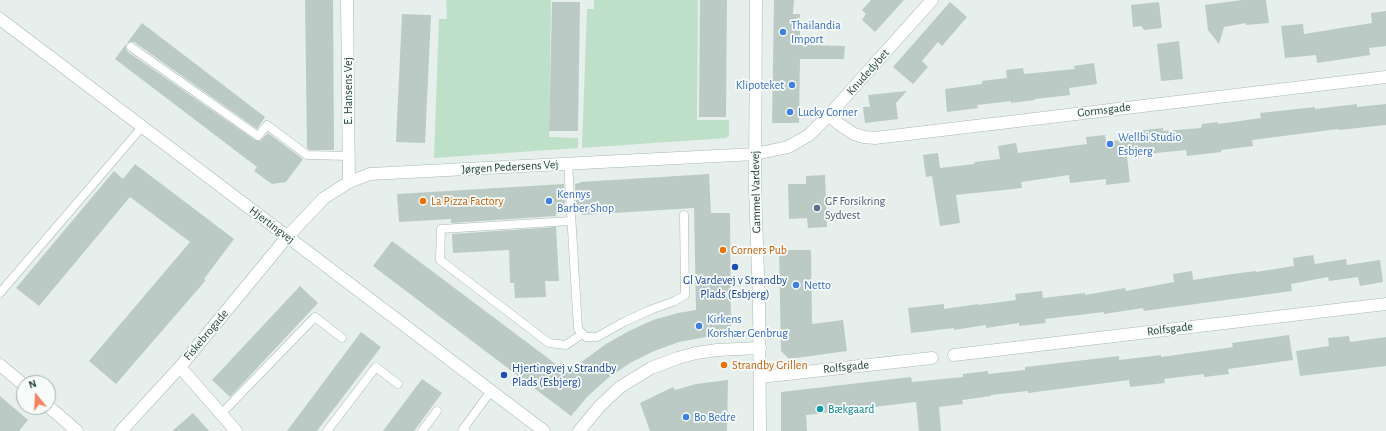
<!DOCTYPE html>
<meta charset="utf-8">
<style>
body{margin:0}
#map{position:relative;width:1386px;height:431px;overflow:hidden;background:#e6efeb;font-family:"Alegreya Sans",sans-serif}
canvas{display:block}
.north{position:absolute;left:16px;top:375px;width:40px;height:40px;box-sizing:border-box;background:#f7fbf9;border:1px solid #a3b1ad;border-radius:50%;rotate:342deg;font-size:11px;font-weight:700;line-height:16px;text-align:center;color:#24423a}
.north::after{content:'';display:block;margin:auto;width:14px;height:18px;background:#f4845f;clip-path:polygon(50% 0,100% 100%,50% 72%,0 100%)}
</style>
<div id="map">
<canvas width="1386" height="431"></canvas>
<div class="north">N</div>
</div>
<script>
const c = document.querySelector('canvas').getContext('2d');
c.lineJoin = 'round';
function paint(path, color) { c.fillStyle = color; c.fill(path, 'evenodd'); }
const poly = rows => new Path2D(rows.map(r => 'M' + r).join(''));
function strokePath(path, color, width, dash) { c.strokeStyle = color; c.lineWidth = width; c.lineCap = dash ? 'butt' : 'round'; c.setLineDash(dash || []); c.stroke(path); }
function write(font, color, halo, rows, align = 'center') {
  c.font = font + ' "Alegreya Sans",sans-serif'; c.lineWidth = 3.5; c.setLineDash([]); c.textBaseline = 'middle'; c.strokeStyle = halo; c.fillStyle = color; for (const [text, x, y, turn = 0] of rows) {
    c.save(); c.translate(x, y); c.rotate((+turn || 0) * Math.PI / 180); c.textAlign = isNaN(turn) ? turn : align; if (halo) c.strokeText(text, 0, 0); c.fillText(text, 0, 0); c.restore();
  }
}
paint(poly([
 [446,0,551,0,549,137,578,138,578,148,434,158,439,19,447,19],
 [594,0,698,0,697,120,729,120,729,135,726,138,582,148,587,9,594,9]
]), '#bfe0c8');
paint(poly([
 [305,0,333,0,334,150,309,150,307,148],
 [700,0,727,0,726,117,699,117],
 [774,0,794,0,793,14,800,14,800,45,845,46,844,59,800,59,799,123,772,123],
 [871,0,904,0,875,32,862,20,866,14,862,10],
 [1242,0,1266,0,1269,23,1246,25,1246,23,1224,27,1219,44,1208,30,1205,5],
 [552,2,580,2,578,131,549,131],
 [950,2,967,17,942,46,938,42,922,61,928,67,913,84,893,67],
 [1159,2,1162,28,1144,30,1141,26,1133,27,1131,5],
 [1386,11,1386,46,1369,48,1370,55,1317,63,1316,55,1285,58,1281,26,1303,24,1304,34,1372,23,1371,13],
 [402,14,431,15,425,143,396,142],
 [142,23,265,117,257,129,134,42,131,42,127,43],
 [1179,41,1183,79,1161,81,1157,44],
 [126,44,126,49,128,52,255,140,260,141,268,133,303,159,286,182,272,184,254,171,257,167,115,59],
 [1094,63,1097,84,1069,88,1070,95,1035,99,1035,100,1011,103,1011,101,977,105,978,108,947,112,945,89,982,84,982,81,1007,78,1006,70,1023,68,1024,74,1075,69,1074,66],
 [907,91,896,103,898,119,865,123,863,107,870,107,868,95],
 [1357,104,1357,107,1386,104,1386,125,1339,130,1338,129,1252,140,1253,146,1221,150,1221,152,1187,156,1186,150,1127,156,1130,182,1106,185,1106,179,1070,183,1069,175,1021,182,1022,188,956,195,960,223,940,226,932,176,926,177,923,155,938,153,940,168,974,164,975,162,1000,159,998,146,1016,143,1018,153,1087,144,1086,137,1105,135,1106,142,1136,138,1135,131,1163,128,1163,131,1201,128,1202,124,1218,122,1218,124,1261,118,1260,113,1315,107,1315,109],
 [135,164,234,239,204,279,206,280,116,384,89,361,190,242,130,197,39,306,16,288,114,171,123,179],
 [709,174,711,213,730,213,731,335,716,336,716,335,679,342,654,351,630,363,608,378,588,396,571,416,373,266,392,241,569,374,584,360,606,344,629,331,653,320,678,313,696,310,694,208,582,215,582,212,576,212,575,184,580,183,580,182],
 [825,175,827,227,808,228,807,218,789,219,788,184,806,184,806,176],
 [564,184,565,212,556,213,556,216,451,223,451,219,399,222,397,194],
 [556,227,559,281,545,281,546,297,515,298,514,283,510,283,509,250,453,253,452,234],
 [779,250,811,250,812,324,843,320,847,351,789,359,781,351],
 [1313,255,1315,264,1346,259,1347,265,1380,260,1383,282,1360,286,1358,277,1329,281,1328,277,1291,284,1292,291,1144,311,1143,308,1104,314,1104,312,1045,319,1046,323,1019,326,1019,323,986,328,986,325,954,330,954,328,911,333,908,308,944,304,944,309,978,304,978,305,1016,300,1015,294,1042,291,1043,298,1085,293,1085,295,1125,288,1126,291,1174,282,1173,274,1192,271,1193,280,1232,274,1256,271,1256,272,1294,266,1293,258],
 [300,286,318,303,230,397,212,380],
 [361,332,381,347,317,431,287,431],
 [1289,335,1293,360,1228,369,1229,374,1204,377,1204,374,1164,379,1165,383,1130,387,1129,380,1028,393,1028,391,991,395,991,396,962,400,963,404,939,407,941,431,919,431,916,402,806,415,807,431,781,431,781,392,911,377,912,382,963,377,963,374,988,371,988,374,1025,370,1025,367,1119,356,1119,360,1161,355,1161,357,1233,347,1232,343],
 [1349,336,1350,342,1386,337,1386,366,1300,376,1296,351,1329,346,1328,338],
 [422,379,442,393,414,431,383,431],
 [728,380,727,431,650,431,640,403,673,387,675,390,696,384],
 [0,396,28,420,19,431,0,431],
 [193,413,209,431,172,431]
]), '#bbcac4');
const lane = poly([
 [131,47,258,136,267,125,307,155,348,156],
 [568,163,578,329,586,337,597,337,624,322,650,310,675,301,685,295,684,215],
 [571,221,441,229,440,260,549,343,566,345,582,334],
 [0,293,142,127],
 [221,414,315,317,342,338],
 [327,431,376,367,398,384],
 [422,431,437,411],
 [466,431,463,429,491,391]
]);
const street = poly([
 [347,0,349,182],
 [829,115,839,124,854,134,864,137,875,138,1386,77],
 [755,154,788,147,809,135,829,115,932,0],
 [954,355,1386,304],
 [0,365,24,385],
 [180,367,236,431],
 [760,377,932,358],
 [48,406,77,431],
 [121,431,180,367,287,237],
 [579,431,599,407,620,387,651,368,678,358,696,353,717,350,760,348]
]);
const secondary = poly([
 [756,0,755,188,759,302,760,431],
 [0,19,544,431],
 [287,237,324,198,349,182,370,174,755,154]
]);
strokePath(lane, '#a8b8b2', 9);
strokePath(street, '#a8b8b2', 13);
strokePath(secondary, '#a4bbb3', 13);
strokePath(lane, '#fff', 8);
strokePath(street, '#fff', 12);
strokePath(secondary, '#fff', 12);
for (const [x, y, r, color] of [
 [783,32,4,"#3f7fe0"],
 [792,85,4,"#3f7fe0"],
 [790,112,4,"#3f7fe0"],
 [1110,144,4,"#3f7fe0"],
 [423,201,4,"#e8710a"],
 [549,201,4,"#3f7fe0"],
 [817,208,4,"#5c6f8a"],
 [723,250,4,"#e8710a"],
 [735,267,4,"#1a4fb4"],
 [796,285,4,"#3f7fe0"],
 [699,326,4,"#3f7fe0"],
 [724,365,4,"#e8710a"],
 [504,375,4,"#1a4fb4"],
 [820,409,4,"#0f9aa8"],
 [686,417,4,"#3f7fe0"]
]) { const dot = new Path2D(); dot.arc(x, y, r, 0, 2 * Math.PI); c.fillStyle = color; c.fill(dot); strokePath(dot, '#f7fbf9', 1.5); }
write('12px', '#366cbe', '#f7fbf9', [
 ["Thailandia",791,25],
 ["Import",791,39],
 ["Klipoteket",784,85,"right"],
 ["Lucky Corner",798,112],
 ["Wellbi Studio",1118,137],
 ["Esbjerg",1118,151],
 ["Kennys",557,194],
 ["Barber Shop",557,208],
 ["Netto",804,285],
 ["Kirkens",707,319],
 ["Korshær Genbrug",707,333],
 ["Bo Bedre",694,417]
], 'left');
write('12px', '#24423a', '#f7fbf9', [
 ["Knudedybet",868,72,-48],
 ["E. Hansens Vej",348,91,-90],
 ["Gormsgade",1104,110,-7],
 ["Jørgen Pedersens Vej",510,167,-3],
 ["Gammel Vardevej",756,192,-91],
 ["Hjertingvej",272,225,37],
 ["Rolfsgade",1170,329,-7],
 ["Fiskebrogade",206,335,-50],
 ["Rolfsgade",846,367,-6]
]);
write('12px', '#c56008', '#f7fbf9', [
 ["La Pizza Factory",431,201],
 ["Corners Pub",731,250],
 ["Strandby Grillen",732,365]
], 'left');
write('12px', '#4e5e75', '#f7fbf9', [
 ["GF Forsikring",825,201],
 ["Sydvest",825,215]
], 'left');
write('12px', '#164399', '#f7fbf9', [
 ["Gl Vardevej v Strandby",735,280],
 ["Plads (Esbjerg)",735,294],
 ["Hjertingvej v Strandby",512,368,"left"],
 ["Plads (Esbjerg)",512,382,"left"]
]);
write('12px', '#0d838f', '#f7fbf9', [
 ["Bækgaard",828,409]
], 'left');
</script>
